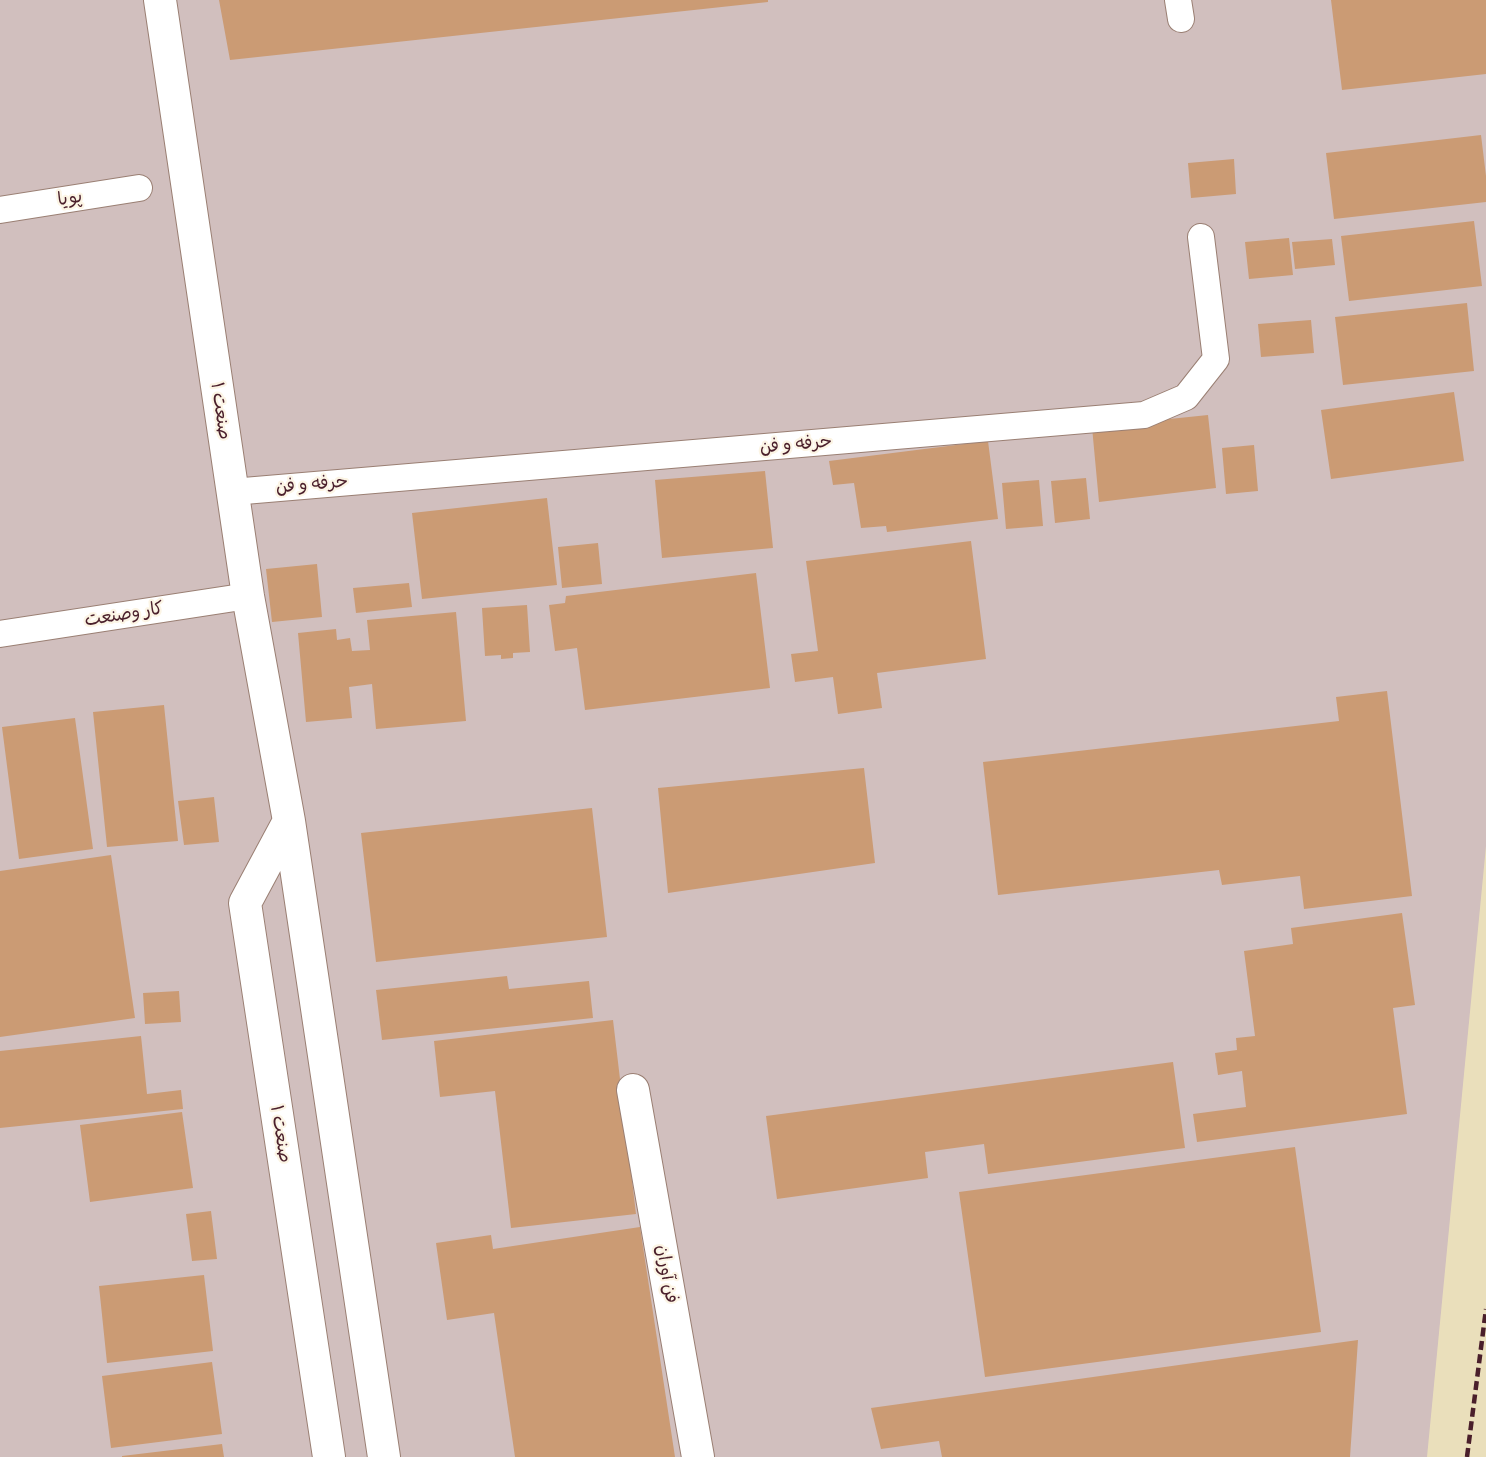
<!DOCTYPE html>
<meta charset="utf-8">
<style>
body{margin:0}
canvas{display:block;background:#eadfbb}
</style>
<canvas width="1486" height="1457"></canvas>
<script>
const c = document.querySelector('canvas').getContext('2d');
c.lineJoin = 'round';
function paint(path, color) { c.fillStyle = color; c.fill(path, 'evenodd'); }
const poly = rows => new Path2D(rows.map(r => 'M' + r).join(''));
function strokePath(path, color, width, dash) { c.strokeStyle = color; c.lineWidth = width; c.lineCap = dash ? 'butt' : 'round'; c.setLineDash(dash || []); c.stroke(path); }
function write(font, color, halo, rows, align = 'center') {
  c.font = font + ' Itim,"Playpen Sans Arabic",sans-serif'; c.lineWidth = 4.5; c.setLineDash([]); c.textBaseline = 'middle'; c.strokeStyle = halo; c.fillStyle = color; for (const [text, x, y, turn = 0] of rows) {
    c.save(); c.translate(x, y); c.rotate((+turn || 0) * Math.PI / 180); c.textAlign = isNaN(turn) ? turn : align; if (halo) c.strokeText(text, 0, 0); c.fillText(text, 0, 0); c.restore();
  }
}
paint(poly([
 [0,0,1486,0,1486,846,1427,1457,0,1457]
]), '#d1bfbe');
paint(poly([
 [219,0,768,0,768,2,230,60],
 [1331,0,1486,0,1486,74,1342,90],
 [1481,135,1486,176,1486,202,1334,219,1326,153],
 [1234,159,1236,194,1191,198,1188,163],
 [1474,221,1482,286,1349,301,1341,236],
 [1289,238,1293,275,1249,279,1245,242],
 [1332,239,1335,265,1295,269,1292,242],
 [1467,303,1474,371,1343,385,1335,317],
 [1311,320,1314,353,1261,357,1258,324],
 [1454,392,1464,461,1331,479,1321,410],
 [1208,415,1216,488,1099,502,1092,427],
 [988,441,998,519,887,532,886,526,861,528,854,483,833,485,829,461],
 [1254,445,1258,491,1226,494,1222,448],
 [765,471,773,548,662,558,655,480],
 [1086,478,1090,519,1055,523,1051,481],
 [1039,480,1043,526,1006,529,1002,483],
 [547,498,557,585,422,599,412,513],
 [971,541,986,659,877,673,882,708,838,714,833,677,795,682,791,654,818,651,806,561],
 [598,543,602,584,562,588,558,547],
 [317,564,322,617,272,622,266,569],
 [756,573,770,688,585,710,577,648,555,651,549,605,565,603,566,596],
 [409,583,412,607,356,613,353,588],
 [527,605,530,652,513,653,513,658,501,659,501,655,485,656,482,608],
 [456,612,466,721,376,729,372,684,349,687,352,718,306,722,298,633,336,629,337,640,350,638,352,651,370,650,367,620],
 [1387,691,1412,896,1304,909,1300,876,1222,885,1219,870,998,895,983,762,1339,721,1336,697],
 [164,705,178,841,107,847,93,712],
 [75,718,93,849,19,859,2,727],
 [864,768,875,863,668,893,658,788],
 [214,797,219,842,184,845,178,801],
 [592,808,607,937,376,962,361,833],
 [111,855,135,1018,0,1037,0,871],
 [1402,913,1415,1005,1393,1008,1407,1114,1197,1142,1193,1114,1246,1107,1242,1071,1218,1075,1215,1053,1237,1050,1236,1038,1255,1036,1244,951,1293,944,1291,928],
 [507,976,509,989,589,981,593,1018,382,1040,376,990],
 [179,991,181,1022,145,1024,143,993],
 [613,1020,636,1214,511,1228,495,1091,440,1097,434,1041],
 [141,1036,147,1094,181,1090,183,1109,0,1128,0,1051],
 [1173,1062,1185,1148,988,1174,984,1144,925,1152,928,1178,777,1199,766,1116],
 [182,1112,193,1188,90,1202,80,1125],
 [1295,1147,1321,1332,985,1377,959,1192],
 [211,1211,217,1259,192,1261,186,1214],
 [640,1227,675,1457,515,1457,494,1313,447,1320,436,1243,491,1235,493,1249],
 [204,1275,213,1351,107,1363,99,1286],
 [1358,1340,1350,1457,942,1457,939,1441,881,1449,871,1408],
 [212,1362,222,1434,111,1448,102,1376],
 [222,1444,224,1457,122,1457,122,1456]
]), '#cb9b74');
const minor = poly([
 [1178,0,1181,19],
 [0,210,139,188],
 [232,492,1144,415,1186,397,1216,359,1201,237],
 [0,634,248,596]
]);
const tertiary = poly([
 [160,0,248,596,289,821,384,1457],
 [289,821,245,903,329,1457],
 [633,1090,698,1457]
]);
strokePath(minor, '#9a7f73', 28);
strokePath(tertiary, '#9a7f73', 34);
strokePath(minor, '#fff', 26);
strokePath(tertiary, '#fff', 32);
strokePath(poly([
 [1467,1457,1486,1309]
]), '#4a1f2b', 4.5, [9, 4.5]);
write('18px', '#4a1f2b', '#fcf5e5', [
 ["پویا",70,199,-9],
 ["صنعت ۱",220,411,82],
 ["حرفه و فن",796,445,-5],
 ["حرفه و فن",312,485,-5],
 ["کار وصنعت",124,615,-9],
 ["صنعت ۱",280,1134,81],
 ["فن آوران",666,1274,80]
]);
</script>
